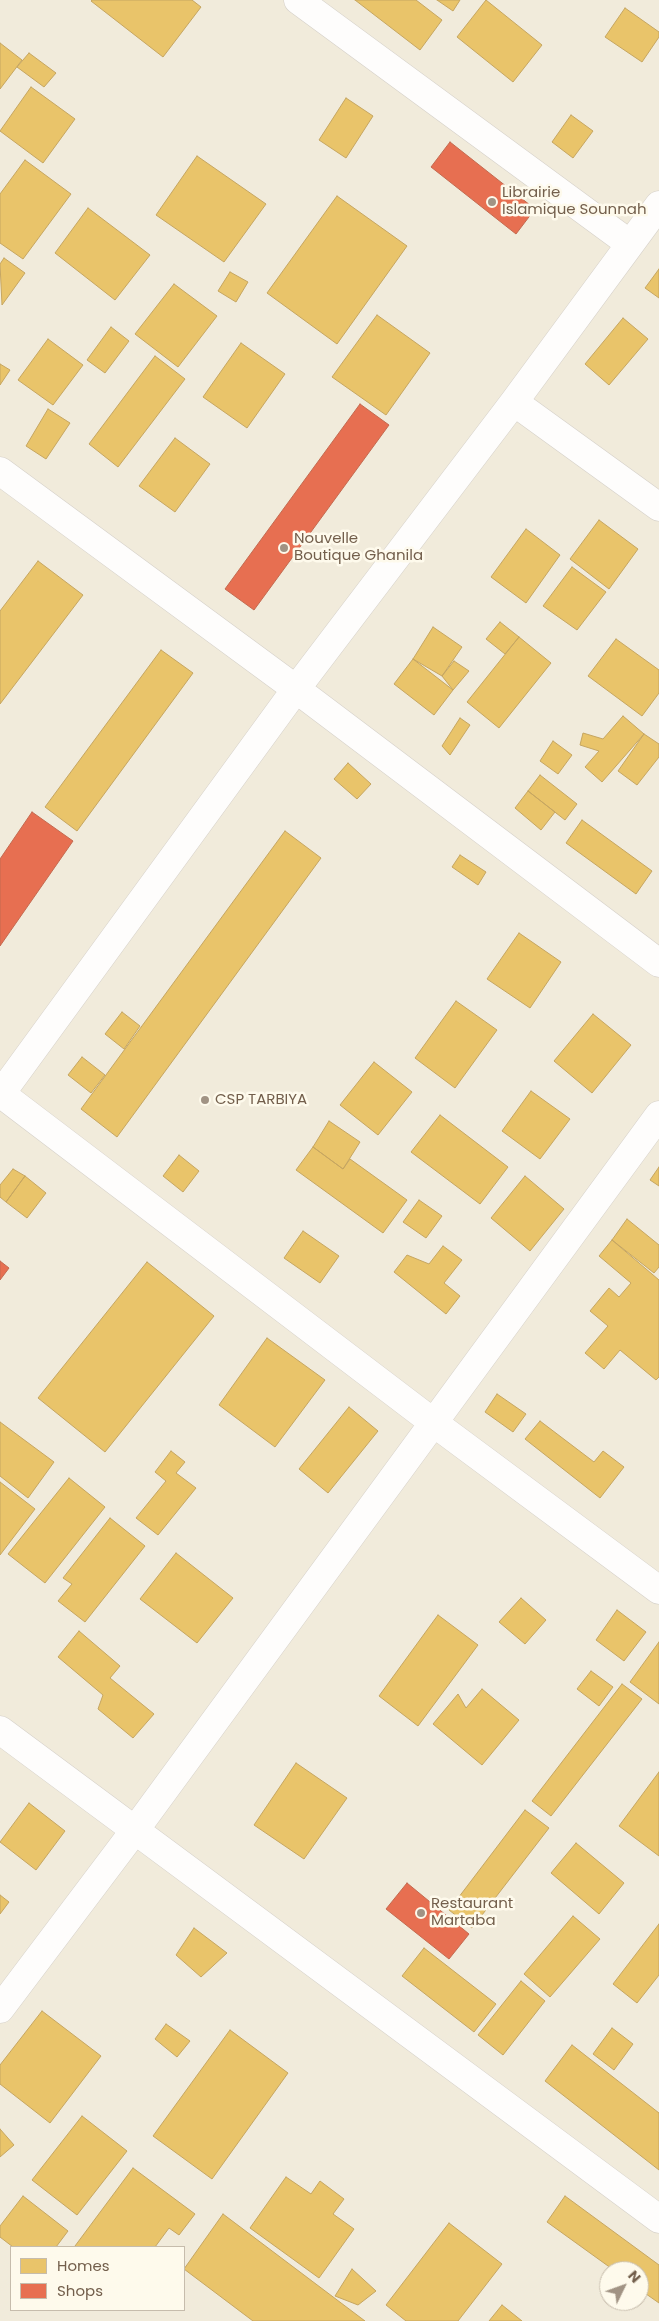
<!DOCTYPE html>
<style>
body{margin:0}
#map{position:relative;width:659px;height:2321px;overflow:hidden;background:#f6f3eb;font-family:Poppins,sans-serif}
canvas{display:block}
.legend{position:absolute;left:10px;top:2246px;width:175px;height:65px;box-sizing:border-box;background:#fefaec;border:1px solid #c6bcac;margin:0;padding:6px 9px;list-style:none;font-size:15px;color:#735f4c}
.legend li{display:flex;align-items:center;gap:10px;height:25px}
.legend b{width:25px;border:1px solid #c6bcac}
.north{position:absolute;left:599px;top:2261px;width:50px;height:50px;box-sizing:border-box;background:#fefaec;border:1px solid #c6bcac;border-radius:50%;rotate:48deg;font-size:14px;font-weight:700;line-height:20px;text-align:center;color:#735f4c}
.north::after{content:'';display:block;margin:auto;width:18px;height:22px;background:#a19384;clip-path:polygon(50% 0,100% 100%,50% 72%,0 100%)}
</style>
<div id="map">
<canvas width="659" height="2321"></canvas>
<ul class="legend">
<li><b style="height:14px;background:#e9c46a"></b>Homes</li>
<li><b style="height:14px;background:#e76f51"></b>Shops</li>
</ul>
<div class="north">N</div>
</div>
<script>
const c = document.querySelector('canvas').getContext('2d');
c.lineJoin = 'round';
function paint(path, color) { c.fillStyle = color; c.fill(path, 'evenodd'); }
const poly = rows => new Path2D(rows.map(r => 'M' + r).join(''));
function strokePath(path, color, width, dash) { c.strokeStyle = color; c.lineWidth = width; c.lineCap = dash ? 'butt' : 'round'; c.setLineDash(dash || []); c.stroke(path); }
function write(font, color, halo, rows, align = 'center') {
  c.font = font + ' Poppins,sans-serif'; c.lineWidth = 5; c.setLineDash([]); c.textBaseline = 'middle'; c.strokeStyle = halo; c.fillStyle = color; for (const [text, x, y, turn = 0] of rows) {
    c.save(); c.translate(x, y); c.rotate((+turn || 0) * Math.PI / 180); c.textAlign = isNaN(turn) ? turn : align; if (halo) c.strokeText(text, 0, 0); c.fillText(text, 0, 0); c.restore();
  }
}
paint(poly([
 [0,0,659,0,659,2321,0,2321],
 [11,2247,184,2247,184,2310,11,2310],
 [609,2271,639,2271,639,2301,609,2301]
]), '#f1ebdb');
const homes = poly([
 [92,0,192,0,201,7,163,57,91,1,92,0],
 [355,0,416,0,442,20,420,50,355,0],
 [437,0,460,0,453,11,437,0],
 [486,0,542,45,513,82,457,37,486,0],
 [625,8,659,32,659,37,642,62,605,37,625,8],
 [0,43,22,60,0,89,0,43],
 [29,53,56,73,44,87,17,67,29,53],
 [31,87,75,119,43,163,0,131,31,87],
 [346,98,373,116,346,158,319,140,346,98],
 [571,115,593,131,573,158,552,142,571,115],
 [197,156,266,204,224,262,156,215,197,156],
 [25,160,71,194,23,259,0,243,0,194,25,160],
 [337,196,407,246,337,344,267,293,337,196],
 [88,208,150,255,115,300,55,253,88,208],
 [4,258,25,273,2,305,0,264,4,258],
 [659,269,659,298,645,288,659,269],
 [230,272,248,282,236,302,218,291,230,272],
 [174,284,217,316,178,367,135,334,174,284],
 [377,315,430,353,386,415,332,377,377,315],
 [623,318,648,339,609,385,585,364,623,318],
 [111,327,129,341,105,373,87,360,111,327],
 [48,339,83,365,53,405,18,380,48,339],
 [241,343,285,374,247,428,203,397,241,343],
 [155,356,185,379,118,467,89,444,155,356],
 [0,364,10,370,0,385,0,364],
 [48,409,70,423,46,459,26,446,48,409],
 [175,438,210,464,175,512,139,486,175,438],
 [599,520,638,549,609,589,570,559,599,520],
 [526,529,560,555,526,603,491,577,526,529],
 [38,561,83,595,0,704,0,611,38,561],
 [572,567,606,592,577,630,543,606,572,567],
 [500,622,519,637,505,654,486,639,500,622],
 [433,627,462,647,442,676,413,659,433,627],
 [519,637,551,663,499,728,467,702,519,637],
 [616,639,659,670,659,693,642,716,588,676,616,639],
 [161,650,193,673,77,831,45,807,161,650],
 [413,659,453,690,434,715,394,684,413,659],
 [454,661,469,671,453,690,442,676,454,661],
 [623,716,644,734,602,782,585,767,599,751,580,745,583,733,603,739,623,716],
 [460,718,470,725,450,755,442,746,460,718],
 [644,734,659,744,659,757,637,785,618,771,644,734],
 [553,741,572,755,558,774,540,761,553,741],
 [348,763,371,784,357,799,334,779,348,763],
 [540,775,577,804,565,820,528,791,540,775],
 [528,791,555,812,541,830,515,808,528,791],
 [582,820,652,871,636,894,566,843,582,820],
 [285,831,321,858,117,1137,81,1109,285,831],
 [460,855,486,872,478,885,452,867,460,855],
 [519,933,561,962,530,1008,487,979,519,933],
 [456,1001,497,1030,455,1088,415,1058,456,1001],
 [122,1012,140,1026,124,1049,105,1034,122,1012],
 [593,1014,631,1045,592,1093,554,1061,593,1014],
 [82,1057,105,1075,91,1093,68,1075,82,1057],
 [374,1062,412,1092,378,1135,340,1105,374,1062],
 [531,1091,570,1119,540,1159,502,1131,531,1091],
 [440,1115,508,1167,480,1204,411,1152,440,1115],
 [329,1121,360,1142,343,1169,313,1147,329,1121],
 [313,1147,343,1169,350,1159,407,1200,383,1233,296,1170,313,1147],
 [179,1155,199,1171,183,1192,163,1176,179,1155],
 [659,1167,659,1186,650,1180,659,1167],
 [13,1169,25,1176,6,1202,0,1197,0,1185,13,1169],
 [25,1176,46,1193,27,1218,6,1202,25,1176],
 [525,1176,564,1209,530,1251,491,1218,525,1176],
 [419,1200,442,1216,426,1238,403,1222,419,1200],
 [627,1219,659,1245,659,1267,654,1273,612,1240,627,1219],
 [303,1231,339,1256,320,1283,284,1258,303,1231],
 [612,1240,659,1280,659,1377,656,1380,620,1350,604,1369,585,1353,608,1326,590,1311,609,1288,619,1297,631,1283,599,1256,612,1240],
 [443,1246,462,1260,444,1283,460,1296,446,1314,394,1272,407,1255,429,1264,443,1246],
 [147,1262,214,1316,105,1452,38,1398,147,1262],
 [267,1338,325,1380,275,1447,219,1405,267,1338],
 [497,1394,526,1414,513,1432,485,1412,497,1394],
 [349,1407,378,1431,328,1493,299,1469,349,1407],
 [540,1421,594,1462,603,1451,624,1467,600,1498,525,1439,540,1421],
 [0,1422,54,1462,28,1498,0,1476,0,1422],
 [171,1451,185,1462,176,1473,196,1488,158,1535,136,1518,166,1481,155,1472,171,1451],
 [69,1478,105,1507,45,1583,8,1554,69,1478],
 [0,1482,35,1509,0,1555,0,1482],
 [110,1518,145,1546,85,1622,58,1601,72,1584,63,1578,110,1518],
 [176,1553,233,1598,197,1643,140,1599,176,1553],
 [521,1598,546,1620,525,1644,499,1622,521,1598],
 [617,1610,646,1632,624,1661,596,1640,617,1610],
 [438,1615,478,1645,418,1726,379,1696,438,1615],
 [79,1631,120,1666,110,1678,154,1714,133,1738,98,1709,103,1695,58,1657,79,1631],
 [659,1642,659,1704,630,1682,659,1642],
 [591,1671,613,1687,599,1706,577,1689,591,1671],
 [622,1684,642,1699,551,1816,532,1801,622,1684],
 [482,1689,519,1720,482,1765,433,1724,458,1694,466,1708,482,1689],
 [296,1763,347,1798,304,1859,254,1825,296,1763],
 [659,1772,659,1856,619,1826,659,1772],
 [29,1803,65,1831,36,1870,0,1842,29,1803],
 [525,1810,549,1828,472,1928,449,1910,525,1810],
 [576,1843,624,1883,599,1914,551,1873,576,1843],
 [0,1895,9,1902,0,1914,0,1895],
 [573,1916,600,1939,550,1997,524,1974,573,1916],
 [659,1924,659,1975,637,2003,613,1984,659,1924],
 [194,1928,227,1953,201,1977,176,1955,194,1928],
 [424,1948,496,2004,474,2032,402,1976,424,1948],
 [521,1981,545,2001,503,2055,478,2035,521,1981],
 [42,2011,101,2056,50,2123,0,2084,0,2065,42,2011],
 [166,2024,190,2041,177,2057,155,2039,166,2024],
 [612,2028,633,2044,614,2070,593,2054,612,2028],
 [230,2030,288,2073,212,2179,153,2136,230,2030],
 [572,2045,659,2113,659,2170,545,2081,572,2045],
 [82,2116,127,2151,77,2215,32,2180,82,2116],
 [0,2129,14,2145,0,2157,0,2129],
 [133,2168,195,2214,179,2235,169,2228,155,2247,76,2247,75,2246,133,2168],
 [286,2177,311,2194,320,2181,344,2199,333,2214,354,2229,319,2278,250,2228,286,2177],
 [23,2196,68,2231,56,2247,13,2247,0,2237,0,2226,23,2196],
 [565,2196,659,2265,659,2303,639,2289,639,2271,615,2271,547,2222,565,2196],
 [223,2214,365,2321,253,2321,184,2269,223,2214],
 [449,2223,502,2264,458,2321,406,2321,386,2305,449,2223],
 [352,2269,376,2291,358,2305,335,2296,352,2269],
 [502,2305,522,2321,489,2321,502,2305]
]);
paint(homes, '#e9c46a');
strokePath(homes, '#c6a661', 1);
const shops = poly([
 [450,142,535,209,516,234,431,167,450,142],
 [360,404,389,425,254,610,225,589,360,404],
 [32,812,73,841,0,946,0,859,32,812],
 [0,1261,9,1268,0,1280,0,1261],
 [407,1883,469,1934,449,1959,386,1909,407,1883]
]);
paint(shops, '#e76f51');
strokePath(shops, '#c46a50', 1);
const minor = poly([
 [298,0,630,244],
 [514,402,659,507],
 [0,471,296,689,659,963],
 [0,1093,434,1423,659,1590],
 [0,1095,296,689,514,402,659,205],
 [0,1730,659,2219],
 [0,2009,135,1830,659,1115]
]);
strokePath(minor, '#d5d0c9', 29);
strokePath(minor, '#fefdfc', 28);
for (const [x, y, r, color] of [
 [492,202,5,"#a19384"],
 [284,548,5,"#a19384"],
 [205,1100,5,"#a19384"],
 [421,1913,5,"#a19384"]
]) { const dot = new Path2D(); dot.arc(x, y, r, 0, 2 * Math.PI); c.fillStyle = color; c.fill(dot); strokePath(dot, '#fefaec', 2); }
write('15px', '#735f4c', '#fefaec', [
 ["Librairie",502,193],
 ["Islamique Sounnah",502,210],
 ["Nouvelle",294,539],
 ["Boutique Ghanila",294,556],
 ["CSP TARBIYA",215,1100],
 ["Restaurant",431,1904],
 ["Martaba",431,1921]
], 'left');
</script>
